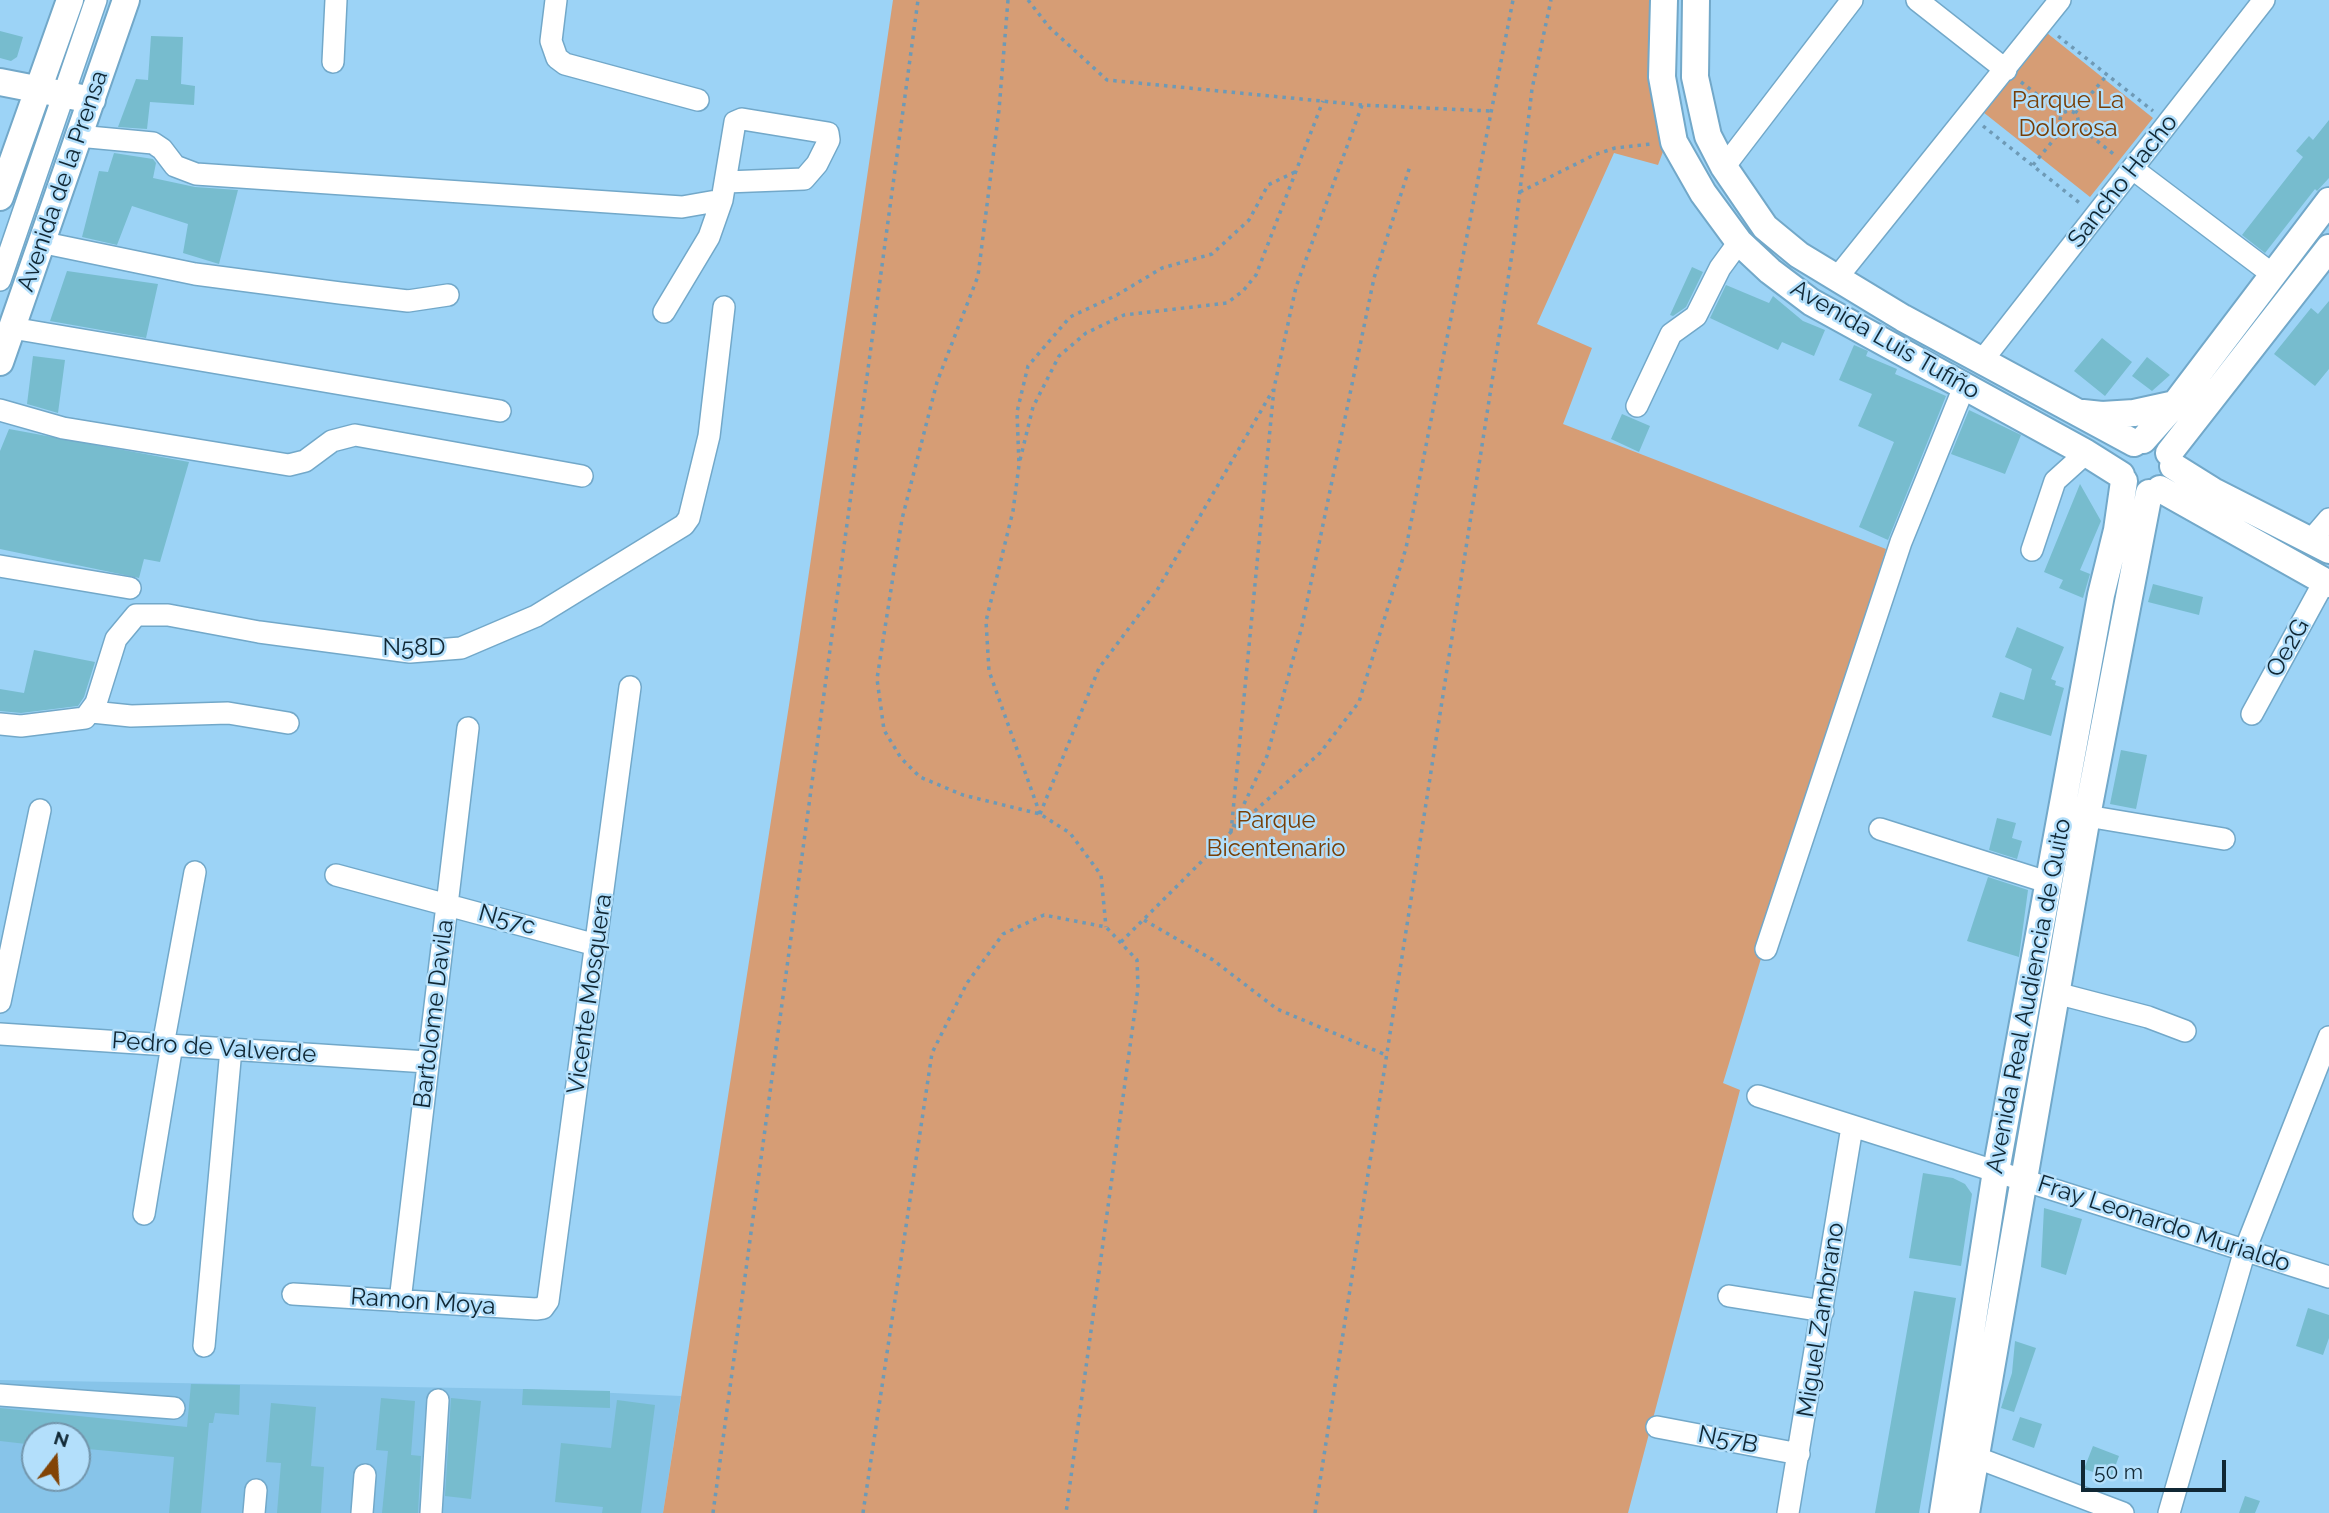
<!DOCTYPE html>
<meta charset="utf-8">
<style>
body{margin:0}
#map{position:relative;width:2329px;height:1513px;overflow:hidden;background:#9cd3f6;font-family:Raleway,sans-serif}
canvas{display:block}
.north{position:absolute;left:21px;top:1422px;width:70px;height:70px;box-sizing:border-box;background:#b3dffb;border:2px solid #7295ab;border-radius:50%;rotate:17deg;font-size:19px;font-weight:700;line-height:28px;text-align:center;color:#102734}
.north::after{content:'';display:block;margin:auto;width:24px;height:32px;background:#824406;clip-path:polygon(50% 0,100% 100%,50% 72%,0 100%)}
.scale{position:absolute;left:2081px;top:1460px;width:145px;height:32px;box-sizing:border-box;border:4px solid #102734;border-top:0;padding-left:9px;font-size:21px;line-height:24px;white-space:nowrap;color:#102734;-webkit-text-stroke:5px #b3dffb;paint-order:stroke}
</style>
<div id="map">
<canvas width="2329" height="1513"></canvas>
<div class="north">N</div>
<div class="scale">50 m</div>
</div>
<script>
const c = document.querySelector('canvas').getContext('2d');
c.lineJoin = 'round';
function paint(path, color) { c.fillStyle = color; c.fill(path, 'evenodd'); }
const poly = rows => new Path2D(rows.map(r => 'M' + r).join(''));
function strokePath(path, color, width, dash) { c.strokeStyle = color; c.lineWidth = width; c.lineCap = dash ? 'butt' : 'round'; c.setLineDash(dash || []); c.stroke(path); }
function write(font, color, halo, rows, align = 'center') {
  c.font = font + ' Raleway,sans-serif'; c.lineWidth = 5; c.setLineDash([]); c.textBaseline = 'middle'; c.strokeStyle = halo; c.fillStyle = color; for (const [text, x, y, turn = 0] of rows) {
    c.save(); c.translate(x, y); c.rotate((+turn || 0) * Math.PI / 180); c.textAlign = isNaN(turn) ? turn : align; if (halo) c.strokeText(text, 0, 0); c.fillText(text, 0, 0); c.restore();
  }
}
paint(poly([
 [0,1380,523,1389,681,1396,663,1513,0,1513],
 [35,1436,77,1436,77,1478,35,1478]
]), '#87c4e9');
paint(poly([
 [893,0,1658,0,1649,67,1664,149,1658,165,1614,153,1537,324,1592,348,1563,424,1886,549,1723,1083,1740,1090,1628,1513,663,1513,797,654],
 [2047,33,2153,118,2090,197,1983,112]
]), '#d69d75');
paint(poly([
 [0,31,23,37,17,57,11,61,0,58],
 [151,36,183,37,181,84,195,86,194,105,150,102,147,129,118,127,136,79,148,80],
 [2329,120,2329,178,2317,191,2315,189,2265,253,2242,235,2303,157,2296,151,2309,136,2313,140],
 [114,153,153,159,156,163,153,178,195,187,238,190,219,264,183,253,188,224,132,206,117,245,82,237,99,171,108,172],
 [1692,267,1703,272,1686,307,1673,316,1670,315],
 [67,271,158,284,146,338,50,321],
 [1726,285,1769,303,1773,296,1803,321,1825,330,1814,356,1782,342,1778,350,1710,318],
 [2329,301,2329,369,2315,386,2274,354,2311,308,2318,314],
 [2102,338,2132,362,2105,396,2074,371],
 [1854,345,1868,351,1866,356,1897,369,1895,374,1946,396,1888,540,1859,527,1894,442,1858,426,1872,394,1839,380],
 [33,356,65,360,58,413,27,404],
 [2147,357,2170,375,2152,391,2132,376],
 [1969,410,2021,435,2005,474,1951,454],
 [1622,414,1650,426,1639,452,1611,439],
 [9,429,189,462,160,562,144,559,139,578,0,549,0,451],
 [2080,484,2101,521,2080,570,2090,574,2083,598,2059,588,2063,580,2044,572],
 [2153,584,2203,597,2199,615,2148,602],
 [2017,627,2064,647,2051,679,2056,681,2055,685,2064,688,2051,736,1992,717,2000,692,2024,700,2032,669,2005,657],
 [34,650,95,662,84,697,78,706,21,713,0,711,0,689,24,693],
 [2121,750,2147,755,2136,809,2110,804],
 [1997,818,2016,823,2012,838,2022,841,2017,859,1989,850],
 [1988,877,2028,890,2019,957,1967,941],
 [1923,1173,1953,1178,1965,1184,1972,1194,1961,1266,1909,1258],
 [2044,1208,2082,1219,2066,1275,2041,1267],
 [1914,1291,1956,1298,1919,1513,1875,1513],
 [2308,1308,2329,1315,2329,1338,2323,1355,2296,1346],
 [2015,1341,2036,1348,2014,1412,2001,1408,2012,1373],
 [191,1384,240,1385,239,1415,215,1413,213,1423,209,1423,201,1513,169,1513,174,1457,77,1448,77,1436,35,1436,35,1445,0,1441,0,1408,187,1427],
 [523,1389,610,1391,610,1408,522,1405],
 [381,1398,415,1401,411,1455,421,1456,418,1513,382,1513,388,1451,376,1450],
 [451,1398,481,1401,471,1499,445,1496],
 [617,1400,655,1405,641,1513,602,1513,603,1507,555,1502,561,1443,611,1448],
 [271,1403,316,1407,311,1466,324,1467,321,1513,277,1513,281,1463,266,1462],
 [2020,1417,2042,1424,2034,1448,2012,1440],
 [2093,1446,2119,1456,2111,1478,2084,1469],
 [2245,1496,2260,1501,2255,1513,2239,1513]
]), '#77bcce');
const minor = poly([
 [556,0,551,41,557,58,565,64,698,100],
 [1917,0,2006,70],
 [333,62,336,0],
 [78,136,153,143,162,149,175,166,196,174,682,207,722,200],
 [1724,167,1852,0],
 [2133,169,2272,274],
 [40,242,195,274,340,293,408,301,448,295],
 [1836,279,2060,0],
 [0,280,96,0],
 [664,312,709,237,722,200,735,122,742,119,828,133,829,140,817,164,804,179,726,182],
 [12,328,500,411],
 [1981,362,2264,0],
 [1637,406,1671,334,1696,316,1720,268,1739,242],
 [0,410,63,428,289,465,305,461,332,441,355,435,582,476],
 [2311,540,2329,519],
 [2032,550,2055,481,2086,453],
 [0,566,130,588],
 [92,712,131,716,228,713,288,723],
 [2252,714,2324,582],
 [0,724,21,726,85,718,96,703,116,639,136,615,168,615,259,632,410,652,461,648,536,616,684,525,689,518,709,436,724,307],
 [2087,816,2224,839],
 [1880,829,2050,883],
 [336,875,596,945],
 [1766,949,1901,542,1964,387],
 [2056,993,2148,1017,2185,1031],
 [0,1002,40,810],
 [0,1034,427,1062],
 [163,1045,195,872],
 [1758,1096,2329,1277],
 [144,1214,172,1045],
 [293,1294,536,1309,543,1308,548,1301,630,687],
 [1729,1296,1823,1311],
 [400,1301,468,728],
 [204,1346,231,1049],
 [0,1395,174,1408],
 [1657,1427,1799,1454],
 [1975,1457,2123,1513],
 [254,1513,256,1490],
 [362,1513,365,1475],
 [431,1513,438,1400],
 [1788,1513,1852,1127],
 [2169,1513,2245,1250,2329,1037]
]);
const major = poly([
 [1664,0,1662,77,1674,142,1703,193,1739,242,1770,271,1811,302,2086,453,2121,475],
 [1696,0,1695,77,1708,136,1724,167,1765,227,1799,255,1903,318,2134,443],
 [0,82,92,100],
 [0,197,70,0],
 [0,362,126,0],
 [2083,413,2102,415,2134,413,2175,404],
 [2143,440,2175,404,2329,201],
 [2169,453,2329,248],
 [2173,466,2213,491,2329,550],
 [2160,489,2329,584],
 [1943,1513,1996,1171,2101,595,2117,530,2124,481],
 [1966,1513,2087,816,2149,493]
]);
strokePath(minor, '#72a8c9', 24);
strokePath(major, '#72a8c9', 30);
strokePath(poly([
 [1008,0,999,110,978,276,937,382,902,519,877,679,884,730,901,758,920,777,963,795,1040,814,1070,833,1101,875,1106,927],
 [1028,0,1049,27,1107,80,1362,105,1490,111],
 [2058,36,2153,111],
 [2021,82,2062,114],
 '2060 120a9 9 0 1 1 18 0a9 9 0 1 1-18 0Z',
 [2075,113,2107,75],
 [2077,125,2116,156],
 [1983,126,2081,204],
 [2033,165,2064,127],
 [1520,192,1594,155,1615,148,1651,144],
 [1020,460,1033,407,1059,356,1086,333,1124,315,1227,303,1243,291,1256,275,1323,101],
 [1040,814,989,671,986,621,1013,511,1019,465,1017,412,1028,366,1070,317,1117,295,1162,268,1212,254,1249,220,1268,185,1297,171],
 [1040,814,1099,668,1156,592,1273,390],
 [1233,827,1267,756,1302,626,1374,278,1410,166],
 [1231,832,1274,388,1296,287,1362,105],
 [1144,920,1213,960,1277,1009,1386,1055],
 [1121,942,1231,832,1320,753,1359,702,1406,548,1513,0],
 [713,1513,918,0],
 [863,1513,932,1053,967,983,1003,934,1044,915,1106,927,1137,960,1138,988,1066,1513],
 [1315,1513,1514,241,1532,89,1551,0]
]), '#6e9ab6', 3.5, [3.5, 5]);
strokePath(minor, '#fff', 21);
strokePath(major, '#fff', 26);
write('24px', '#773e06', '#b3dffb', [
 ["Parque La",2068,101],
 ["Dolorosa",2068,129],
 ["Parque",1276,821],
 ["Bicentenario",1276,849]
]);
write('24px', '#102734', '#b3dffb', [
 ["Avenida de la Prensa",63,181,-71],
 ["Sancho Hacho",2123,181,-52],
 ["Avenida Luis Tufiño",1885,340,30],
 ["N58D",414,648],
 ["Oe2G",2288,648,-61],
 ["N57c",507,920,15],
 ["Vicente Mosquera",590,994,-82],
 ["Avenida Real Audiencia de Quito",2029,996,-79],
 ["Bartolome Davila",434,1014,-83],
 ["Pedro de Valverde",214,1048,4],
 ["Fray Leonardo Murialdo",2164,1224,18],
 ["Ramon Moya",423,1302,4],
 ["Miguel Zambrano",1821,1320,-81],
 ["N57B",1728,1440,11]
]);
</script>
